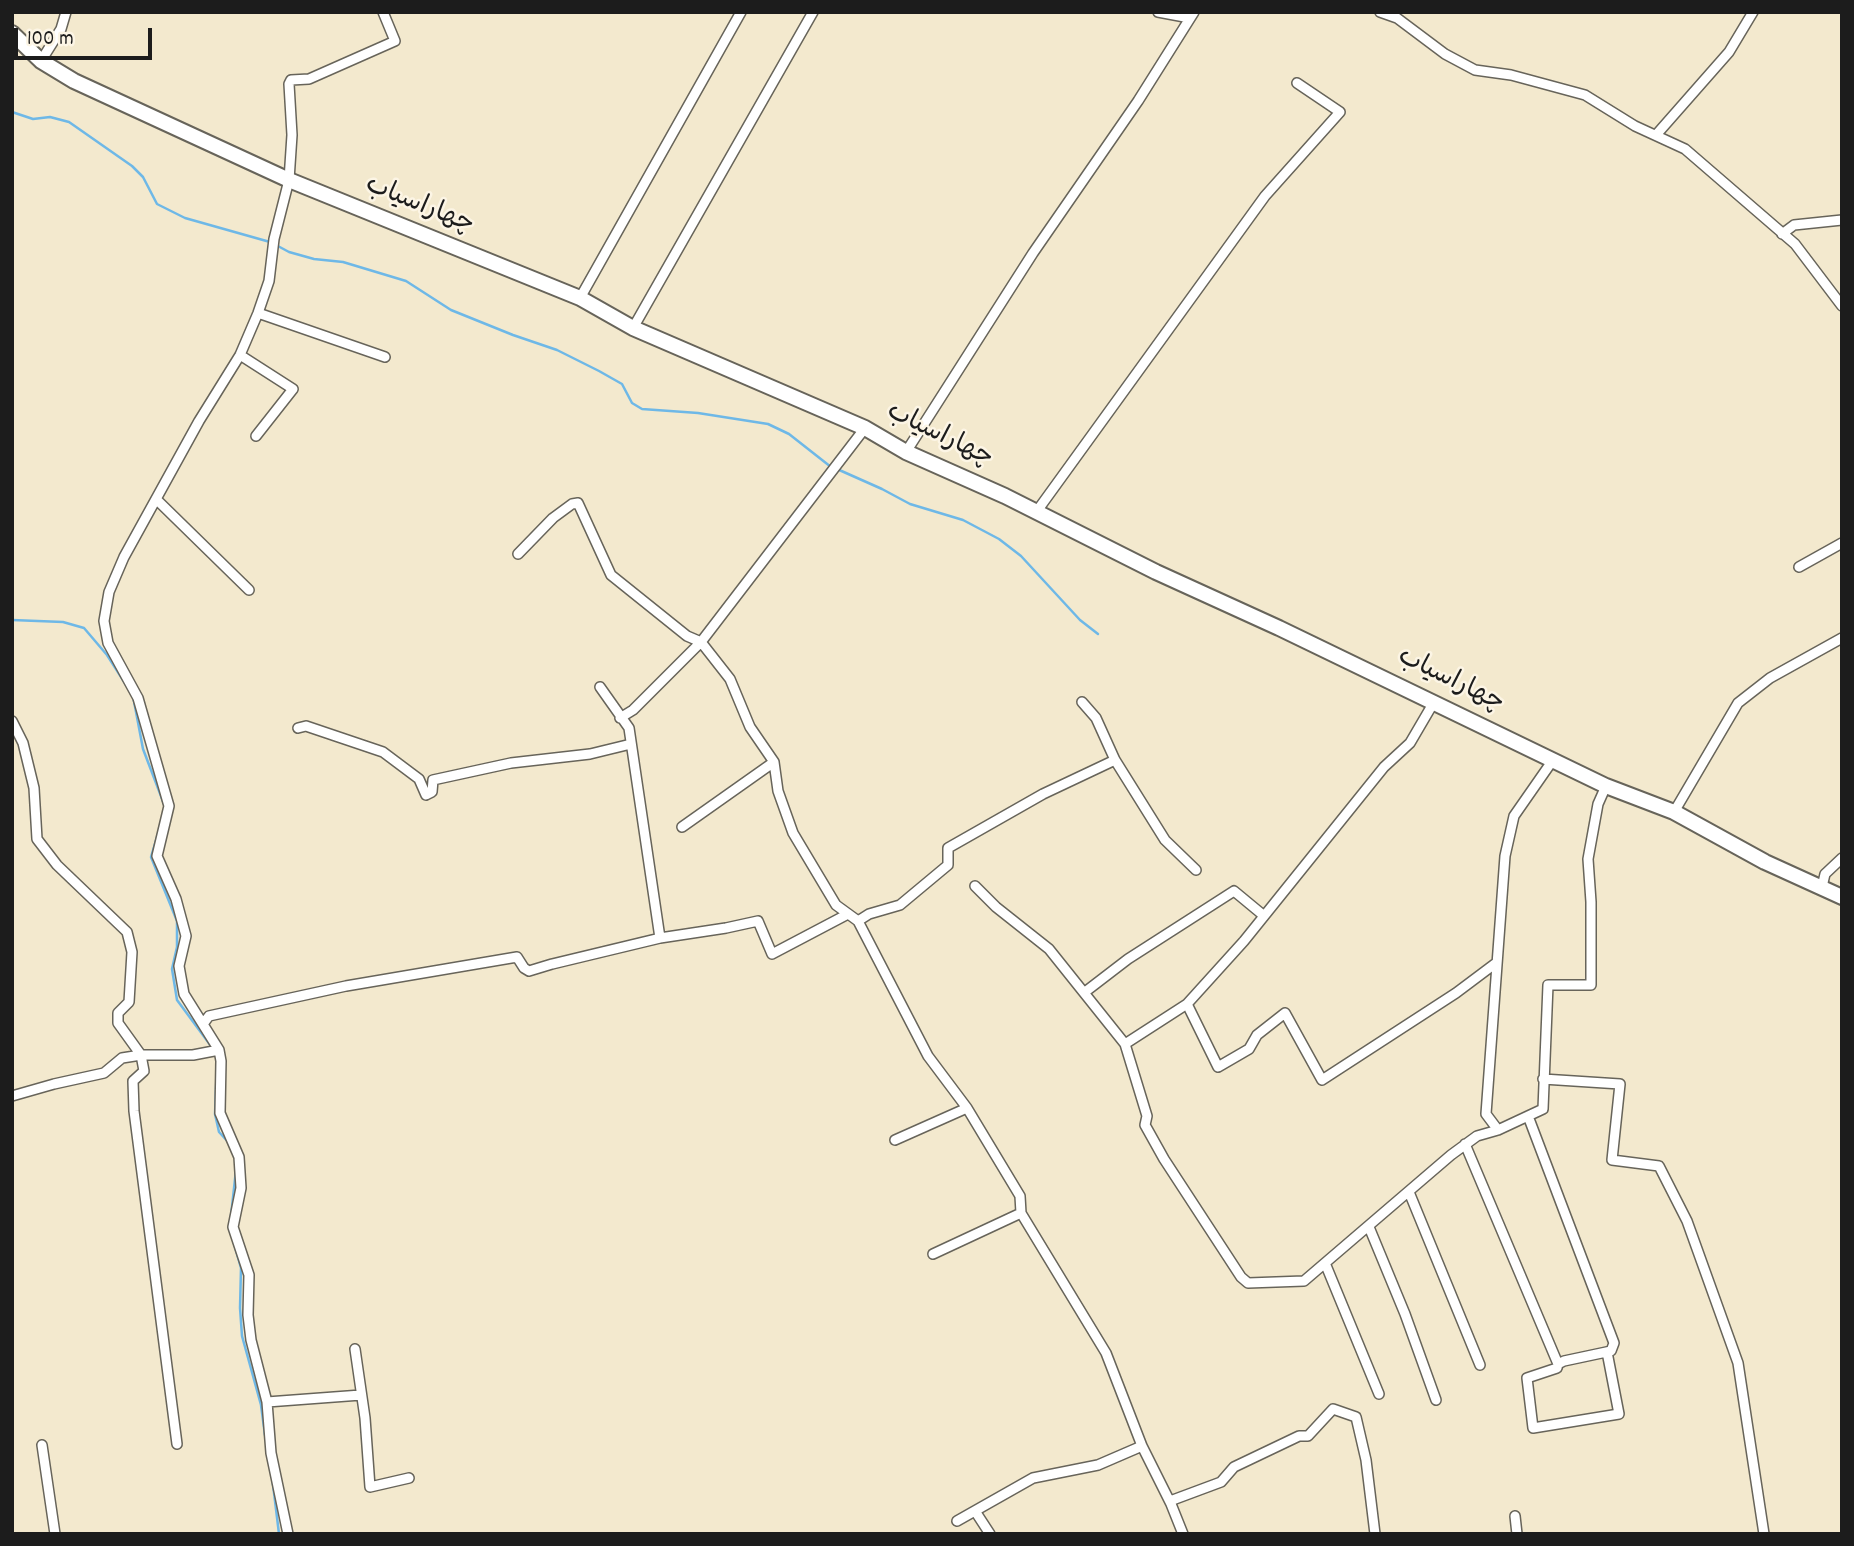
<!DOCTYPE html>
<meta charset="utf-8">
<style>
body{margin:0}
#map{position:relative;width:1854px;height:1546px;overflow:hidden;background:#f3e9ce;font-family:Dekko,sans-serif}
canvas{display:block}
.frame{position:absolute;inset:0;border:14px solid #1c1c1c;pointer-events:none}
.scale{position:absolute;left:14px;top:28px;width:138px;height:32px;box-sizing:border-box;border:4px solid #1c1c1c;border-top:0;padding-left:9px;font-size:21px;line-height:24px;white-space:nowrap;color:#1c1c1c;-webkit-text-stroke:5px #fcf5e5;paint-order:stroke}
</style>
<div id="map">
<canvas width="1854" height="1546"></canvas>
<div class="frame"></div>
<div class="scale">100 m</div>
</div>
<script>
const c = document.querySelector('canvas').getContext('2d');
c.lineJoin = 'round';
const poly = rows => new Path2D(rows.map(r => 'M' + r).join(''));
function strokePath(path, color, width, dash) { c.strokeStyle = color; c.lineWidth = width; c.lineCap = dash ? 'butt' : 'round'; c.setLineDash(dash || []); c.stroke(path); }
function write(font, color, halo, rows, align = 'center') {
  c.font = font + ' Dekko,"Playpen Sans Arabic",sans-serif'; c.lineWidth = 5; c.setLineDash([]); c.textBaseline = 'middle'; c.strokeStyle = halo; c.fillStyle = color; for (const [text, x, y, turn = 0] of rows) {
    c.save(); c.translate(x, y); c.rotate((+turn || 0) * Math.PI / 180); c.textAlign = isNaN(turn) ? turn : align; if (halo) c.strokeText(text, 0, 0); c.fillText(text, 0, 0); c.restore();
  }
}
strokePath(poly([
 [12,112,33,119,50,117,69,122,132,166,143,177,157,204,185,218,270,242],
 [276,245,289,252,314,259,343,262,406,281,451,310,513,335,557,350,599,371,622,384,632,403,642,409,698,413,768,424,789,434,831,467],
 [837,469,882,489,910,504,963,520,999,539,1021,556,1080,620,1098,634],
 [12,620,63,622,84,628,107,655,130,691],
 [133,696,143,749,164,804],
 [160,827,151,857,177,921,177,947,172,969,177,1000,211,1046],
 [217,1064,215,1114,219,1132,230,1144],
 [231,1216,236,1170],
 [231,1233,241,1268,240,1308,242,1336,261,1405,265,1435],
 [272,1476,279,1534]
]), '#6eb8e7', 2.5);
const minor = poly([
 [1158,12,1190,18],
 [1380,12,1397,18,1445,54,1475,70,1511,75,1585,95,1635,126,1685,149,1795,244,1842,306],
 [41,61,61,29,66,12],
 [1656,135,1729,52,1753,12],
 [1782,234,1794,225,1842,220],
 [580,298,741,12],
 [258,313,385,357],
 [633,328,813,12],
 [240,355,293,389,256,436],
 [906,452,1033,253,1138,101,1194,12],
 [156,499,249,590],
 [1037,511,1265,196,1340,112,1297,83],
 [518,554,553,518,572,504,578,503,611,575,687,636,701,642,730,679,750,727,774,762,778,791,793,833,836,905,858,921,928,1056,967,1108,1020,1196,1021,1213,1106,1353,1142,1446,1171,1504,1183,1534],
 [1799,567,1842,543],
 [600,687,629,728,660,938],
 [1082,702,1096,718,1115,760,1165,840,1196,870],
 [620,718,633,710,701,642,865,428],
 [12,721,23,743,34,788,37,839,57,865,127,932,132,952,129,1002,118,1013,118,1023,141,1055,144,1071,133,1081,134,1111,177,1444],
 [298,728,306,726,383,752,419,779,426,795,432,792,433,780,511,763,590,754,631,744],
 [1674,812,1738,703,1770,678,1842,638],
 [682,827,774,762],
 [975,886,996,907,1049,949,1125,1044,1147,1116,1145,1125,1164,1159,1241,1277,1248,1283,1304,1281,1451,1155,1477,1136,1498,1130,1543,1109,1548,985,1591,985,1591,902,1588,859,1598,804,1606,786],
 [1822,887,1825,874,1842,858],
 [858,921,869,914,900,905,948,865,948,848,1043,794,1115,760],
 [1085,992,1128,959,1234,891,1263,915],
 [1187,1004,1218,1067,1249,1049,1257,1035,1285,1013,1322,1080,1456,993,1496,963],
 [203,1024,209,1016,346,986,517,957,524,968,529,971,552,964,660,938,726,928,758,921,772,954,848,914],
 [1125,1044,1187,1004,1244,941,1384,767,1410,743,1434,702],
 [1543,1079,1620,1084,1612,1160,1659,1166,1687,1221,1738,1363,1764,1534],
 [12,1096,54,1084,104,1073,122,1058,141,1055,193,1055,219,1050],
 [1528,1116,1614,1343,1611,1351,1564,1361,1558,1364,1557,1368,1527,1378,1533,1428,1619,1414,1607,1352],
 [1498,1130,1486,1114,1505,856,1514,816,1553,760],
 [895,1140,967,1108],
 [1465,1144,1558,1364],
 [1409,1192,1480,1365],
 [1369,1227,1405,1314,1436,1400],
 [933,1254,1021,1213],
 [1325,1263,1379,1394],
 [355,1349,365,1418,370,1487,409,1478],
 [267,1402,361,1395],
 [42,1445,55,1534],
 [1170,1501,1221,1482,1234,1467,1299,1436,1308,1436,1333,1409,1356,1417,1366,1460,1375,1534],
 [975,1511,990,1534],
 [1515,1516,1517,1534],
 [957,1521,1033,1478,1098,1465,1142,1446],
 [288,1534,271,1453,267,1402,251,1340,248,1315,249,1275,233,1227,241,1188,239,1157,220,1113,221,1061,219,1050,184,994,179,966,186,936,176,899,157,856,169,806,138,698,108,643,104,621,109,592,124,557,199,421,240,355,258,313,269,281,274,239,289,180,292,135,289,84,291,80,309,79,395,41,383,12]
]);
const highway = poly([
 [12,33,41,61,74,81,289,180,580,298,633,328,865,428,906,452,1005,496,1156,572,1279,628,1606,786,1674,812,1765,862,1842,897]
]);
strokePath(minor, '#67645a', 12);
strokePath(highway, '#67645a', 18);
strokePath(minor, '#fff', 9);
strokePath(highway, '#fff', 14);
write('26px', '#1c1c1c', '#fcf5e5', [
 ["چهاراسیاب",419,207,22],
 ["چهاراسیاب",939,437,26],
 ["چهاراسیاب",1450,682,26]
]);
</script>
